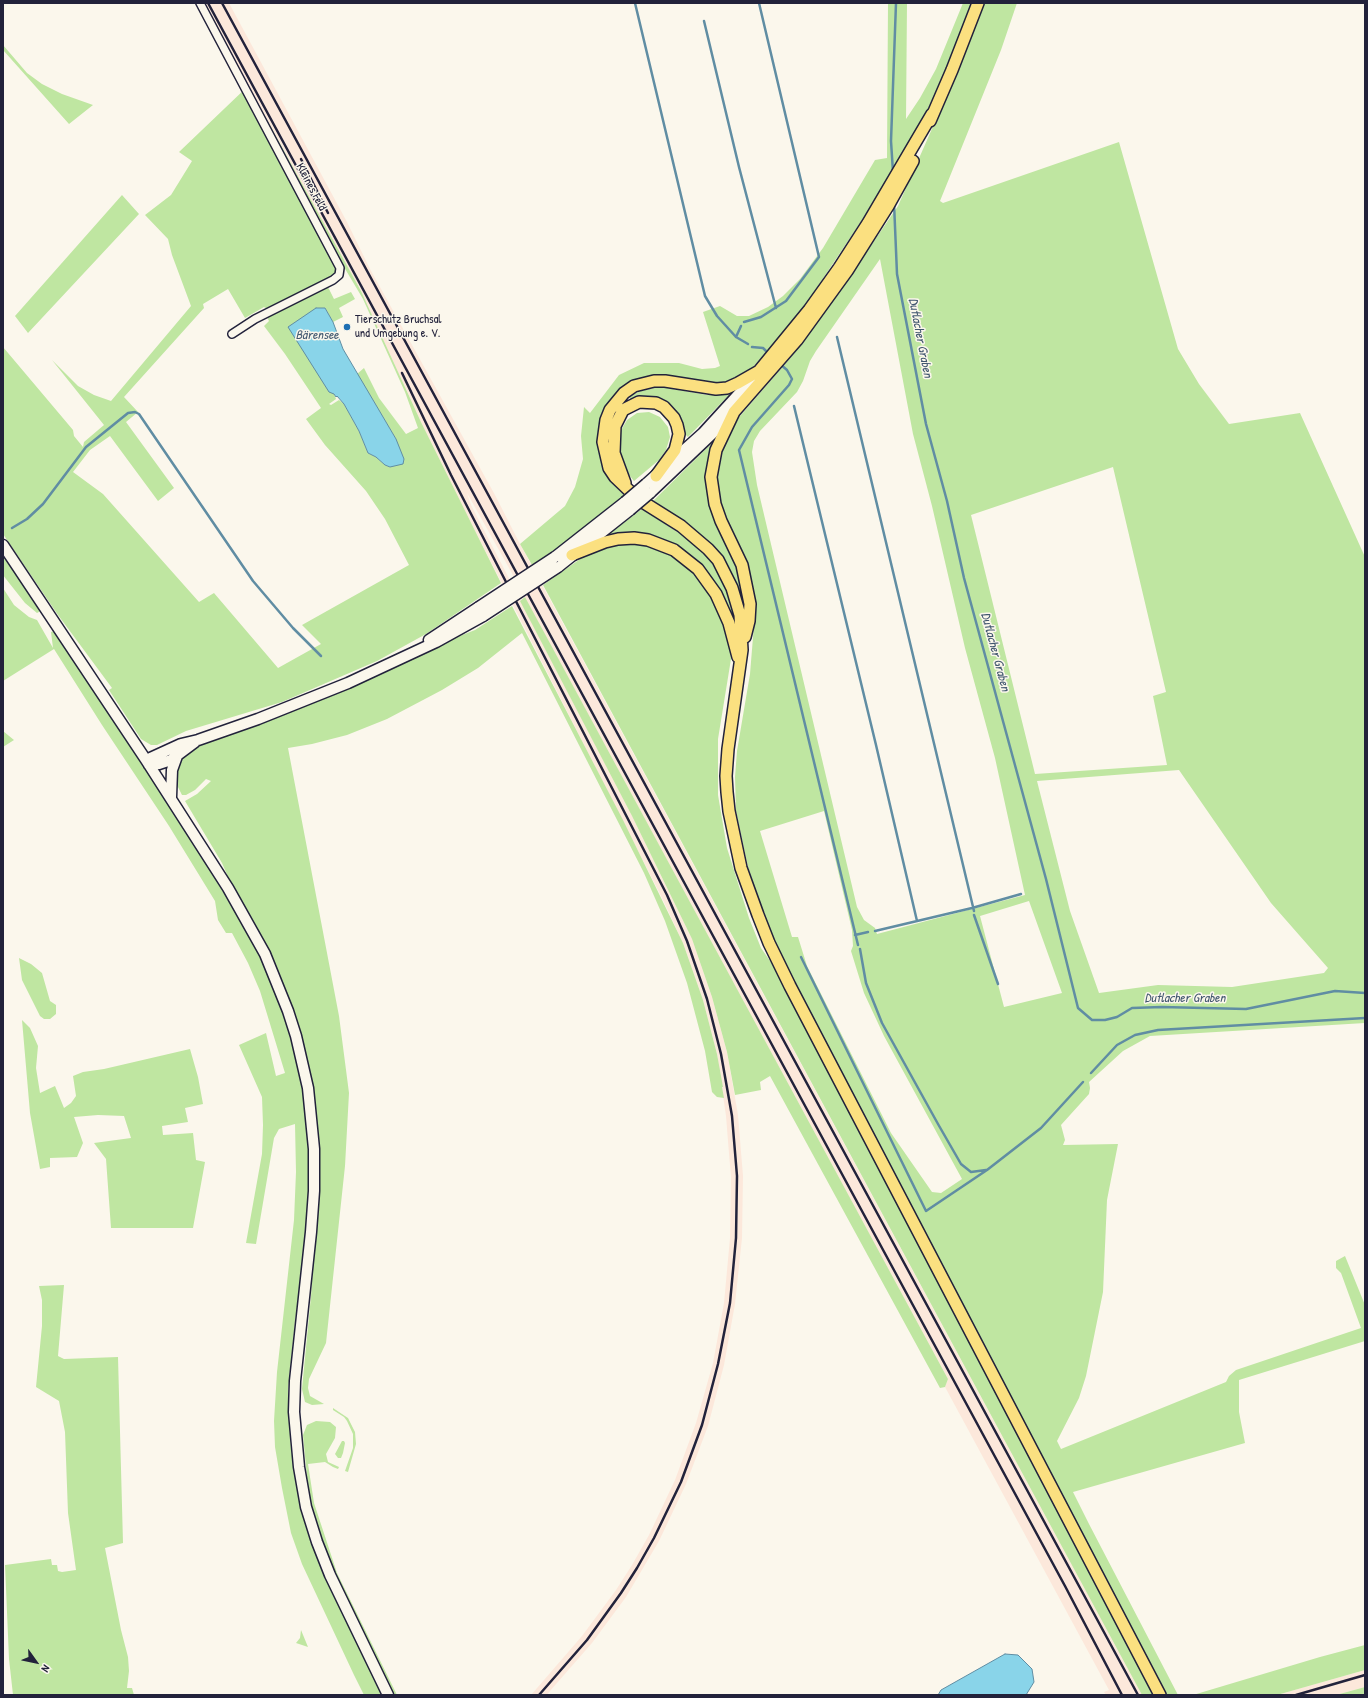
<!DOCTYPE html>
<meta charset="utf-8">
<style>
body{margin:0}
#map{position:relative;width:1368px;height:1698px;overflow:hidden;background:#fbf7ec;font-family:"Patrick Hand",sans-serif}
canvas{display:block}
.frame{position:absolute;inset:0;border:4px solid #22223b;pointer-events:none}
.north{position:absolute;left:16px;top:1642px;width:40px;height:40px;-webkit-text-stroke:3px #fbf7ec;paint-order:stroke;rotate:123deg;font-size:11px;font-weight:700;line-height:16px;text-align:center;color:#22223b}
.north::after{content:'';display:block;margin:auto;width:14px;height:18px;background:#22223b;clip-path:polygon(50% 0,100% 100%,50% 72%,0 100%)}
</style>
<div id="map">
<canvas width="1368" height="1698"></canvas>
<div class="frame"></div>
<div class="north">N</div>
</div>
<script>
const c = document.querySelector('canvas').getContext('2d');
c.lineJoin = 'round';
function paint(path, color) { c.fillStyle = color; c.fill(path, 'evenodd'); }
const poly = rows => new Path2D(rows.map(r => 'M' + r).join(''));
function strokePath(path, color, width, dash) { c.strokeStyle = color; c.lineWidth = width; c.lineCap = dash ? 'butt' : 'round'; c.setLineDash(dash || []); c.stroke(path); }
function write(font, color, halo, rows, align = 'center') {
  c.font = font + ' "Patrick Hand",sans-serif'; c.lineWidth = 3; c.setLineDash([]); c.textBaseline = 'middle'; c.strokeStyle = halo; c.fillStyle = color; for (const [text, x, y, turn = 0] of rows) {
    c.save(); c.translate(x, y); c.rotate((+turn || 0) * Math.PI / 180); c.textAlign = isNaN(turn) ? turn : align; if (halo) c.strokeText(text, 0, 0); c.fillText(text, 0, 0); c.restore();
  }
}
paint(poly([
 [203,3,229,3,347,222,370,269,495,495,520,544,1142,1695,1106,1695,1104,1692,1109,1690,945,1387,948,1379,509,568,467,493,471,505,529,617,632,816,692,939,712,997,727,1052,738,1115,743,1176,742,1238,735,1304,724,1365,708,1426,686,1484,659,1541,626,1597,592,1643,550,1691,547,1695,531,1695,582,1636,616,1590,632,1565,649,1535,675,1480,696,1423,713,1363,724,1303,730,1238,731,1177,728,1141,726,1116,717,1054,703,1000,683,943,662,898,464,509,421,422,361,291],
 [1365,1670,1365,1687,1336,1695,1277,1695]
]), '#fce8db');
paint(poly([
 [203,3,361,291,421,422,501,583,426,634,377,661,282,702,186,731,157,745,151,745,141,739,109,690,112,688,58,615,3,534,3,347,73,430,74,436,83,447,84,442,104,425,52,360,78,386,94,395,111,401,191,306,172,255,168,239,145,215,171,195,192,161,179,152,247,87],
 [341,262,363,299,405,392,418,428,406,434,379,398,364,368,357,374,396,439,390,467,385,465,376,457,368,453,359,431,344,404,339,400,331,405,329,404,336,399,334,394,325,308,333,322,343,317,339,308,355,299,351,292,334,299,327,285,267,317,269,321,264,326,285,354,321,408,306,419,325,445,366,491,385,519,409,565,302,625,321,644,278,668,214,593,199,602,103,494,73,472,90,450,110,436,158,501,174,488,126,422,138,412,124,397,204,308,203,304,228,289,245,318,264,307,269,310,332,278,337,273],
 [888,3,907,3,906,119,920,98,936,69,963,3,974,3,943,79,920,124,864,217,812,295,789,327,752,368,735,380,720,385,683,381,623,388,599,445,602,466,610,481,624,495,569,541,532,565,520,544,565,506,575,487,583,459,581,436,584,407,590,413,619,375,644,363,679,363,702,369,715,368,720,366,703,312,720,306,737,316,749,316,768,307,783,296,800,279,823,248,875,160,887,158],
 [984,3,1017,3,1001,50,940,201,943,203,1119,142,1178,349,1199,384,1229,424,1300,413,1365,557,1365,1023,1150,1036,1123,1051,1089,1082,1090,1088,1089,1094,1061,1125,1065,1140,1063,1145,1118,1144,1107,1200,1103,1292,1086,1376,1079,1398,1057,1441,1061,1449,1226,1382,1229,1376,1236,1370,1361,1328,1341,1273,1336,1268,1336,1261,1345,1256,1365,1305,1365,1341,1239,1380,1239,1412,1245,1443,1073,1492,1089,1524,1178,1695,1165,1695,800,995,780,954,763,913,748,867,736,811,735,777,737,751,750,674,754,625,719,503,716,471,719,457,734,423,792,356,835,298,898,206,953,81],
 [880,259,913,434,932,506,965,648,995,758,1025,895,877,934,875,928,864,920,857,907,757,485,752,452,754,441,760,431,797,392,803,381,810,361,816,351],
 [1113,467,1166,692,1153,696,1167,765,1035,774,971,515],
 [1179,770,1271,903,1328,968,1324,973,1232,987,1158,985,1099,993,1070,911,1037,781],
 [824,811,852,930,853,946,851,951,864,993,884,1036,962,1179,941,1193,932,1192,891,1133,807,966,798,937,792,937,760,831],
 [1029,901,1062,993,1004,1007,980,916],
 [3,45,27,73,42,84,62,94,93,105,69,124,3,50],
 [122,195,139,214,28,333,15,316],
 [654,388,667,388,707,395,727,393,729,395,688,437,685,434,683,422,678,413,663,400,653,397,630,400,630,396,641,391],
 [649,412,660,417,668,427,670,437,666,450,659,460,634,481,626,471,622,460,619,445,620,432,627,420,637,413],
 [712,443,714,444,707,470,738,566,746,604,745,613,737,586,722,557,711,544,695,530,652,502],
 [642,509,688,539,713,563,728,590,735,616,736,630,720,591,702,566,689,554,676,546,650,535,634,533,609,534],
 [633,541,672,553,695,571,721,610,730,644,731,659,718,739,718,795,727,848,749,918,761,948,775,968,1153,1695,1142,1695,543,585,593,550,606,545],
 [3,553,40,608,39,612,37,613,25,603,6,579,3,575],
 [3,588,14,605,29,617,37,620,53,648,51,632,54,631,162,794,239,917,270,973,289,1026,301,1075,309,1126,310,1184,304,1255,295,1321,288,1390,291,1449,297,1484,318,1557,333,1593,383,1695,364,1695,354,1675,302,1564,291,1533,282,1488,275,1447,274,1421,277,1372,294,1220,296,1172,295,1124,279,1129,274,1138,256,1244,246,1243,262,1154,263,1125,262,1097,239,1045,266,1033,276,1076,285,1073,260,991,248,963,232,933,226,933,218,920,215,901,169,826,102,725,54,649,3,681],
 [525,597,948,1379,945,1387,940,1388,770,1076,760,1082,761,1090,735,1095,727,1052,712,997,692,939,632,816,520,601],
 [512,606,623,820,683,943,703,1000,717,1054,723,1087,722,1087,724,1098,717,1097,712,1092,705,1051,687,983,665,921,644,873,522,633,478,668,442,690,387,719,347,735,312,744,288,748,339,1016,349,1093,345,1166,326,1343,309,1379,308,1388,310,1396,324,1404,312,1405,305,1402,302,1389,311,1296,318,1191,317,1128,312,1087,292,1010,277,969,232,886,222,863,185,801,197,794,211,781,206,779,195,790,186,795,182,795,176,783,176,767,180,759,188,751,202,744,299,709,363,682,447,641,475,630],
 [3,731,14,740,3,747],
 [19,958,31,964,42,973,50,1001,56,1005,56,1014,50,1019,44,1019,40,1016,22,980],
 [22,1020,30,1028,38,1046,36,1068,40,1093,55,1086,64,1108,71,1103,76,1096,73,1076,83,1072,104,1069,190,1049,198,1077,203,1104,185,1108,188,1122,162,1126,163,1135,193,1133,196,1160,205,1162,193,1228,111,1228,106,1159,94,1143,131,1138,124,1116,98,1115,74,1117,83,1143,77,1157,50,1158,50,1167,40,1169,30,1113],
 [64,1285,58,1356,64,1359,118,1357,123,1543,105,1548,121,1630,128,1657,129,1671,127,1688,132,1688,134,1695,13,1695,9,1659,5,1565,51,1559,52,1565,57,1565,58,1571,62,1572,76,1570,68,1513,65,1432,59,1401,36,1387,42,1326,42,1300,39,1286],
 [333,1408,348,1418,355,1432,356,1444,348,1472,345,1471,353,1448,353,1434,347,1421,344,1417,333,1410],
 [316,1421,330,1422,336,1427,335,1438,326,1454,328,1462,339,1467,338,1469,333,1467,325,1462,308,1464,314,1503,337,1573,397,1695,394,1695,335,1574,316,1525,308,1488,303,1435,307,1425],
 [342,1441,344,1441,345,1443,343,1453,341,1458,338,1458,335,1454],
 [301,1630,308,1647,296,1643,300,1638],
 [1365,1645,1365,1670,1277,1695,1193,1695,1320,1657],
 [1365,1687,1365,1695,1336,1695]
]), '#bfe6a1');
const water = poly([
 [316,308,325,308,333,322,343,349,396,439,404,459,403,464,390,467,385,465,376,457,368,453,359,431,344,404,337,396,336,397,334,394,329,392,288,327,316,308],
 [1005,1654,1018,1655,1032,1669,1034,1682,1026,1695,938,1695,941,1690,1005,1654]
]);
paint(water, '#89d4e9');
strokePath(water, '#608da3', 1);
strokePath(poly([
 [635,3,705,296,717,316,736,337,748,344],
 [704,21,739,167,776,308],
 [893,172,891,141,896,3],
 [894,203,897,274,926,424,947,501,964,578,1046,879,1078,1008,1092,1020,1105,1020,1117,1017,1132,1008,1162,1007,1246,1009,1335,991,1365,993],
 [744,322,761,317,786,301,819,257,759,3],
 [736,337,741,326],
 [837,337,974,911],
 [752,347,763,348,769,354],
 [780,364,787,370,792,379,789,385,752,427,739,450,858,945],
 [794,406,876,745,917,921],
 [12,528,27,519,43,504,86,447,128,413,135,412,139,414,253,581,293,628,321,656],
 [974,915,998,984],
 [875,931,972,908,1021,894],
 [855,935,868,932],
 [860,949,866,983,882,1023,938,1124,961,1164,971,1172,986,1170],
 [801,957,926,1211,987,1170,1041,1128,1083,1082],
 [1091,1073,1117,1045,1135,1035,1158,1030,1365,1018]
]), '#608da3', 2.5);
const minor = poly([
 [200,3,340,268,339,275,333,280,255,319,232,334]
]);
const secondary = poly([
 [646,484,703,433,756,375],
 [650,493,731,416],
 [3,545,146,760,228,888,265,954,288,1011,296,1036,308,1088,314,1149,314,1191,311,1232,295,1381,294,1412,299,1467,306,1507,317,1542,330,1575,388,1695],
 [555,557,625,502],
 [558,567,630,510],
 [429,640,479,607],
 [146,760,181,744,198,740,258,719,348,683,436,642,483,616],
 [149,765,159,764,171,760,195,742],
 [171,797,172,770,177,756]
]);
const primary = poly([
 [932,114,868,223,839,268,809,310,759,371,738,383,727,388,716,389,665,381,654,381,634,386,624,393,610,410,606,420,603,442,609,468,615,477,638,499,681,526,708,549,718,560,732,588,740,615,742,650,728,749,726,776,727,792,729,811,741,868,758,915,769,943,790,986,1160,1695],
 [930,121,952,70,978,3],
 [625,483,614,453,615,426,623,410,639,402,656,403,664,407,674,418,677,425,679,434,675,450,656,476],
 [572,555,605,542,618,539,634,538,648,540,674,550,698,569,716,594,729,623,738,657],
 [745,637,749,621,750,604,742,565,721,521,715,504,711,477,716,450,734,412,797,340,847,271,888,206,913,161]
]);
strokePath(minor, '#22223b', 10);
strokePath(secondary, '#22223b', 13);
strokePath(primary, '#22223b', 14);
strokePath(minor, '#fbf7ec', 7);
strokePath(secondary, '#fbf7ec', 10);
strokePath(primary, '#fbe080', 11);
strokePath(poly([
 [208,3,1065,1586,1122,1695],
 [222,3,1138,1695],
 [301,159,328,213],
 [402,373,451,475,667,895,687,941,707,999,721,1054,732,1116,737,1176,736,1238,730,1303,718,1364,702,1425,681,1482,654,1538,637,1568,621,1593,587,1640,539,1695],
 [1296,1695,1365,1675]
]), '#22223b', 2.5);
const secondaryBridge = poly([
 [625,502,646,484],
 [630,510,650,493],
 [479,607,555,557],
 [483,616,558,567]
]);
strokePath(secondaryBridge, '#22223b', 13, []);
strokePath(secondaryBridge, '#fbf7ec', 10);
for (const [x, y, r, color] of [
 [347,327,4,"#1f6fb2"]
]) { const dot = new Path2D(); dot.arc(x, y, r, 0, 2 * Math.PI); c.fillStyle = color; c.fill(dot); strokePath(dot, '#fbf7ec', 1.5); }
write('12px', '#22223b', '#fbf7ec', [
 ["Kleines Feld",311,187,62]
]);
write('12px', '#22223b', '#fbf7ec', [
 ["Tierschutz Bruchsal",355,320],
 ["und Umgebung e. V.",355,334]
], 'left');
write('italic 13px', '#41576f', '#fbf7ec', [
 ["Bärensee",317,336],
 ["Dutlacher Graben",920,338,79],
 ["Dutlacher Graben",995,652,75],
 ["Dutlacher Graben",1185,999]
]);
</script>
